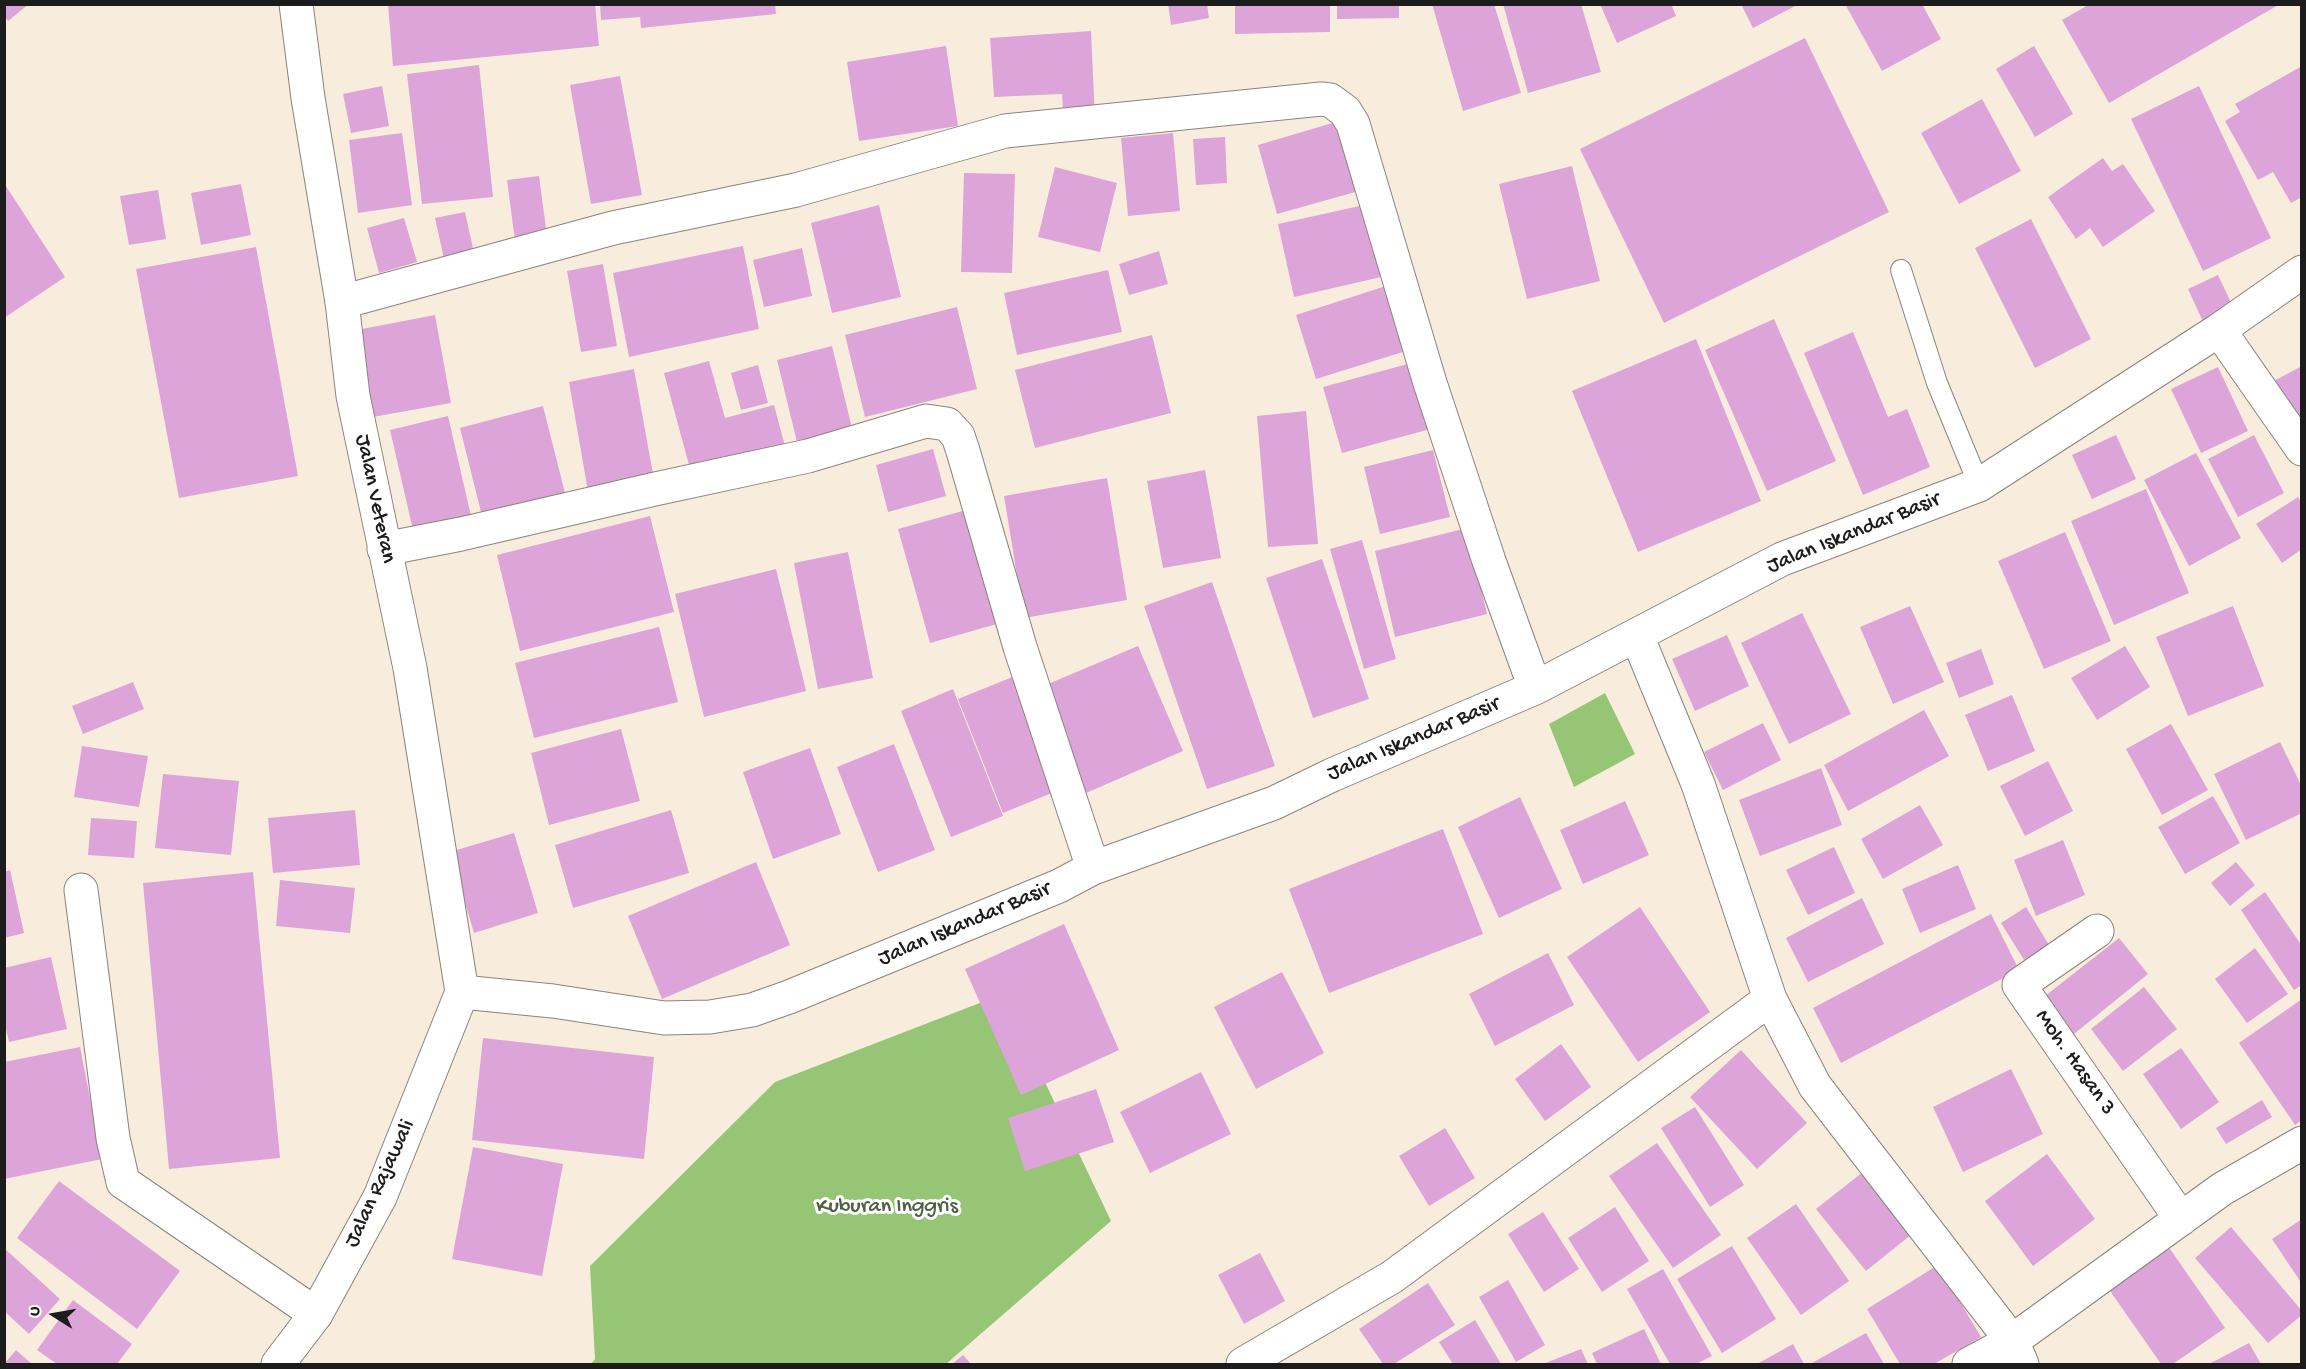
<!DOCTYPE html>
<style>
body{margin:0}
#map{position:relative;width:2306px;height:1369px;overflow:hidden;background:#f8eddd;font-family:"Gochi Hand",sans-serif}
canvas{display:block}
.frame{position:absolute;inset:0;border:6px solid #1c1c1c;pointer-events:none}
.north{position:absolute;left:24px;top:1285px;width:60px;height:60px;-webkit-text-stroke:4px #fff;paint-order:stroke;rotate:281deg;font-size:16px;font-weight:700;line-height:24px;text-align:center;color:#1c1c1c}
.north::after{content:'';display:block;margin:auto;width:21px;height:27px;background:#1c1c1c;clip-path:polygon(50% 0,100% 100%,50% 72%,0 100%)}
</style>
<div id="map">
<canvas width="2306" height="1369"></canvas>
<div class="frame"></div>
<div class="north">U</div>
</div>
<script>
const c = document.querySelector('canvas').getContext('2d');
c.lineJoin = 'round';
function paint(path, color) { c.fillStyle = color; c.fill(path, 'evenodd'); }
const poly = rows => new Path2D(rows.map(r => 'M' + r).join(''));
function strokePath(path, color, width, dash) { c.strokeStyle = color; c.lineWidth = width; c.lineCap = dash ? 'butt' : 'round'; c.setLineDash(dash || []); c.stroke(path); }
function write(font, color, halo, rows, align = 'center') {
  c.font = font + ' "Gochi Hand",sans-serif'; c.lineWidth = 6; c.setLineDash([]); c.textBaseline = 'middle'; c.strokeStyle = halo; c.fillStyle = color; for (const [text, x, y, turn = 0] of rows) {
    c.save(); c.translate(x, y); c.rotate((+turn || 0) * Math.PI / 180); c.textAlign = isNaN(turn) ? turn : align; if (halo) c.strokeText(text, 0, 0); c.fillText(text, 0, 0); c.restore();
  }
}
paint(poly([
 [1605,693,1635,754,1574,787,1549,724],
 [1003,994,1111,1221,946,1364,591,1364,595,1359,590,1266,775,1082]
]), '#96c675');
paint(poly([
 [4,4,29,4,8,21,4,16],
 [388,4,595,4,599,46,393,66],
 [600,4,775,4,776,14,641,28,640,17,601,20],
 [1168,4,1207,4,1209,18,1171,25],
 [1235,4,1330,4,1330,32,1235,34],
 [1337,4,1399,4,1399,18,1337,19],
 [1432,4,1494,4,1521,93,1463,111],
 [1503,4,1581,4,1601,72,1528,93],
 [1600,4,1671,4,1676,16,1617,43],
 [1741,4,1799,4,1753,28],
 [1845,4,1922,4,1941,39,1882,71],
 [2090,4,2280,4,2109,103,2062,20],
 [1091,31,1095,119,1064,122,1062,94,994,97,990,38],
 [1805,38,1889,212,1664,323,1580,149],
 [946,46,958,126,859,141,847,62],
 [2034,46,2073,114,2035,137,1996,69],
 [479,65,493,197,422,204,407,74],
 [2302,66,2302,197,2291,203,2273,172,2258,180,2225,121,2240,112,2235,104],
 [620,76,642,195,591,204,570,85],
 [382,86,389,126,351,133,343,94],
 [2199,86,2271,238,2203,271,2131,119],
 [1982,99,2021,171,1959,204,1921,133],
 [1346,119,1366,189,1277,214,1258,145],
 [402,133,412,205,358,213,349,140],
 [1173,133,1180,211,1128,216,1121,138],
 [1225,137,1227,183,1196,185,1193,139],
 [2103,158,2112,171,2123,164,2155,211,2103,247,2090,228,2076,239,2048,197],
 [1572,166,1600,281,1527,299,1499,184],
 [1055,167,1117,183,1100,252,1038,237],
 [964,173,1015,174,1012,273,961,272],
 [539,176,547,236,515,241,507,180],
 [4,183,65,277,4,318],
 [241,184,251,235,201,245,191,193],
 [158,190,166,239,129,245,120,196],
 [1373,203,1390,275,1294,297,1278,224],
 [879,205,901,297,832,313,811,223],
 [465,212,474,253,444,259,435,218],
 [404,218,417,262,379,273,367,228],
 [2031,219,2091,339,2035,368,1975,248],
 [743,246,759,329,629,357,613,273],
 [256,247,298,476,179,498,136,269],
 [802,248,812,296,764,307,753,260],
 [1159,251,1168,284,1129,295,1119,264],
 [603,264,617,346,581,352,567,271],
 [1108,270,1122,332,1017,355,1004,293],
 [2218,275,2235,311,2205,326,2188,289],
 [1386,286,1406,351,1316,379,1296,315],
 [957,307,977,389,865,417,845,335],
 [435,315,451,403,373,417,357,330],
 [1774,319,1836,461,1767,491,1705,350],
 [1853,332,1888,417,1907,409,1930,467,1863,495,1804,353],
 [1152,335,1171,413,1035,448,1015,370],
 [1696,339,1761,501,1638,552,1572,391],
 [832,346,852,428,797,442,777,360],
 [709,361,725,418,774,405,786,450,692,476,664,373],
 [1415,362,1434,428,1342,453,1323,387],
 [758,365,768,403,741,410,731,373],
 [2302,366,2302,436,2272,382],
 [2218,367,2248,431,2201,453,2171,389],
 [634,369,655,485,589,497,569,382],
 [543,406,567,501,484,524,460,428],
 [1306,411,1318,544,1268,547,1257,416],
 [448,416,471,516,413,530,390,430],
 [2116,435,2136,479,2092,499,2072,455],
 [2254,435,2284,493,2238,517,2208,459],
 [933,449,946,496,888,512,876,465],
 [1433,450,1450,517,1380,534,1364,467],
 [2196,453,2241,538,2189,566,2144,480],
 [1205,470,1221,558,1163,568,1147,481],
 [1107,478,1127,600,1024,618,1004,496],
 [2146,489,2189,593,2114,625,2071,521],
 [2298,497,2302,503,2302,549,2282,563,2256,524],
 [966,510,997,624,930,643,898,529],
 [650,516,674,612,520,651,497,555],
 [1467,528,1487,614,1395,637,1375,551],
 [2065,532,2111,641,2044,669,1998,561],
 [1362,540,1396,659,1364,669,1330,549],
 [848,552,873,678,818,689,794,563],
 [1322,559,1369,699,1313,718,1266,578],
 [776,569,806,691,704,717,675,594],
 [1212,582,1275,766,1207,789,1144,606],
 [1910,606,1944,682,1893,704,1860,627],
 [2233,606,2264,686,2188,716,2156,637],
 [1802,613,1851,714,1789,744,1741,643],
 [659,627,678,702,534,738,515,663],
 [1727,635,1749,686,1695,711,1672,659],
 [1138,646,1183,751,1086,793,1041,687],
 [2125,646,2150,687,2097,720,2071,678],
 [1981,649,1994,684,1959,698,1946,663],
 [1015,676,1059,790,1003,813,958,699],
 [133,682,144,709,83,734,72,706],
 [953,689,1003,816,951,837,901,711],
 [2012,695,2035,751,1988,771,1965,715],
 [1924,710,1949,756,1848,811,1824,765],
 [1763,723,1781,760,1723,790,1704,752],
 [2171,724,2208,790,2162,815,2126,749],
 [621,729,640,801,549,825,531,753],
 [2280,742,2302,787,2302,813,2246,840,2214,774],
 [894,744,935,850,878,872,837,767],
 [82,746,148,756,139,807,74,797],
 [810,748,841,834,773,859,743,772],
 [2048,761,2073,811,2025,836,2000,786],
 [1821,768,1842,825,1760,856,1739,800],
 [163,774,239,781,231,855,155,848],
 [2213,796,2240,843,2185,874,2158,827],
 [1520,797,1562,889,1499,918,1458,827],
 [1625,801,1649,855,1583,884,1560,830],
 [1920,805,1943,845,1883,879,1861,839],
 [355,810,360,865,273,873,268,818],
 [671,810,689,873,573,908,555,845],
 [91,818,137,821,134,858,88,855],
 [1443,829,1483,934,1329,993,1289,889],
 [514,833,538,913,474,933,450,852],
 [2063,840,2085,895,2036,916,2014,860],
 [1834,847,1855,893,1808,915,1786,870],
 [756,862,790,945,662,999,628,916],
 [2236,862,2255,885,2230,906,2211,883],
 [1958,865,1976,909,1920,933,1902,889],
 [10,870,24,933,4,938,4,872],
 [253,872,280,1158,169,1169,143,883],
 [280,880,355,888,350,933,276,926],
 [2265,892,2302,946,2302,985,2294,990,2241,910],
 [1862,898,1884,944,1808,982,1786,938],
 [1640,907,1710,1012,1638,1062,1567,957],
 [2026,907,2049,945,2024,960,2001,923],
 [1991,914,2019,970,1841,1063,1813,1008],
 [1064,924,1119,1050,1021,1095,965,969],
 [2119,938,2148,974,2074,1034,2045,996],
 [2255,948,2288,994,2247,1023,2215,979],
 [1548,953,1574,1005,1495,1046,1469,994],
 [51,957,67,1029,9,1042,4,1020,4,968],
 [1282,972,1324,1053,1256,1089,1214,1007],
 [2144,987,2177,1029,2123,1071,2091,1029],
 [2302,999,2302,1120,2295,1125,2239,1043],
 [483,1038,654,1057,644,1159,472,1140],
 [1561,1044,1591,1087,1545,1121,1515,1079],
 [80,1047,102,1159,4,1179,4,1062],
 [2181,1048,2219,1102,2181,1129,2143,1074],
 [1741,1050,1807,1123,1757,1169,1690,1097],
 [2011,1069,2043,1134,1963,1172,1933,1107],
 [1201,1072,1231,1134,1150,1173,1120,1112],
 [1096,1089,1114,1142,1025,1171,1008,1118],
 [2262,1100,2272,1117,2226,1144,2216,1128],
 [1695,1107,1744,1185,1710,1207,1661,1128],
 [1445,1128,1475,1178,1429,1206,1399,1156],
 [1657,1143,1721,1235,1673,1268,1609,1176],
 [473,1147,563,1164,542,1276,452,1259],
 [2047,1154,2095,1219,2033,1266,1985,1201],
 [1868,1168,1917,1230,1866,1271,1816,1209],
 [59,1181,180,1271,137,1329,17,1238],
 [1796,1204,1849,1281,1801,1315,1747,1238],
 [1615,1207,1649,1261,1602,1292,1568,1238],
 [1543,1212,1579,1269,1544,1292,1508,1234],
 [2302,1219,2302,1284,2272,1239],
 [2231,1227,2302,1311,2302,1315,2268,1343,2195,1258],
 [1732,1246,1776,1319,1722,1353,1677,1279],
 [2168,1246,2225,1328,2173,1364,2161,1364,2108,1288],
 [4,1248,60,1299,29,1334,4,1311],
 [1260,1253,1285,1301,1244,1324,1218,1275],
 [1938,1265,1981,1337,1934,1364,1900,1364,1867,1309],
 [1663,1269,1712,1356,1696,1364,1670,1364,1627,1289],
 [1508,1280,1545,1345,1516,1362,1479,1297],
 [1428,1283,1455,1325,1394,1364,1383,1364,1359,1329],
 [73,1300,132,1344,117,1364,57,1364,37,1350],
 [1475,1320,1501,1364,1453,1364,1439,1342],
 [1644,1329,1661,1364,1597,1364,1592,1353],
 [1866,1333,1884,1364,1810,1364],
 [2249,1343,2261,1364,2209,1364],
 [1793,1344,1804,1364,1757,1364],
 [1581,1349,1588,1364,1543,1364],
 [16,1350,32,1364,4,1364],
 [963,1355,971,1364,952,1364]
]), '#dda4d9');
const service = poly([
 [1901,270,1937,383,1979,485]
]);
const minor = poly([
 [342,302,613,228,796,190,1005,131,1321,99,1330,100,1345,111,1353,124,1430,383,1489,561,1535,688],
 [2219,330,2302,449],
 [384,549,461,534,655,489,808,456,926,421,947,424,958,436,963,451,1020,647,1093,868],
 [1637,636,1698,784,1770,999,1815,1086,2012,1341,2022,1364],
 [81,890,113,1138,123,1182,316,1314],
 [2097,931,2019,985,2181,1219],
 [462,992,553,1001,664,1018,710,1017,752,1010,789,997,1059,886,1093,868,1274,803,1332,775,1535,688,1782,559,1979,485,2219,330,2302,272],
 [1243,1364,1392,1277,1770,999],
 [1969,1364,2012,1341,2222,1189,2302,1143]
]);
const tertiary = poly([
 [278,1364,316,1314,380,1197,462,992,410,668,353,396,342,302,308,98,296,4]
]);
strokePath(service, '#8a847c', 22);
strokePath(minor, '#8a847c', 35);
strokePath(tertiary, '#8a847c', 35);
strokePath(service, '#fff', 20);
strokePath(minor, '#fff', 33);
strokePath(tertiary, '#fff', 33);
write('22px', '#1c1c1c', '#fff', [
 ["Jalan Veteran",374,499,78],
 ["Jalan Iskandar Basir",1854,534,-22],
 ["Jalan Iskandar Basir",1414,740,-23],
 ["Jalan Iskandar Basir",965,925,-23],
 ["Moh. Hasan 3",2074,1063,55],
 ["Jalan Rajawali",381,1184,-65]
]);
write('22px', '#4d6040', '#fff', [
 ["Kuburan Inggris",887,1208]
]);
</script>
